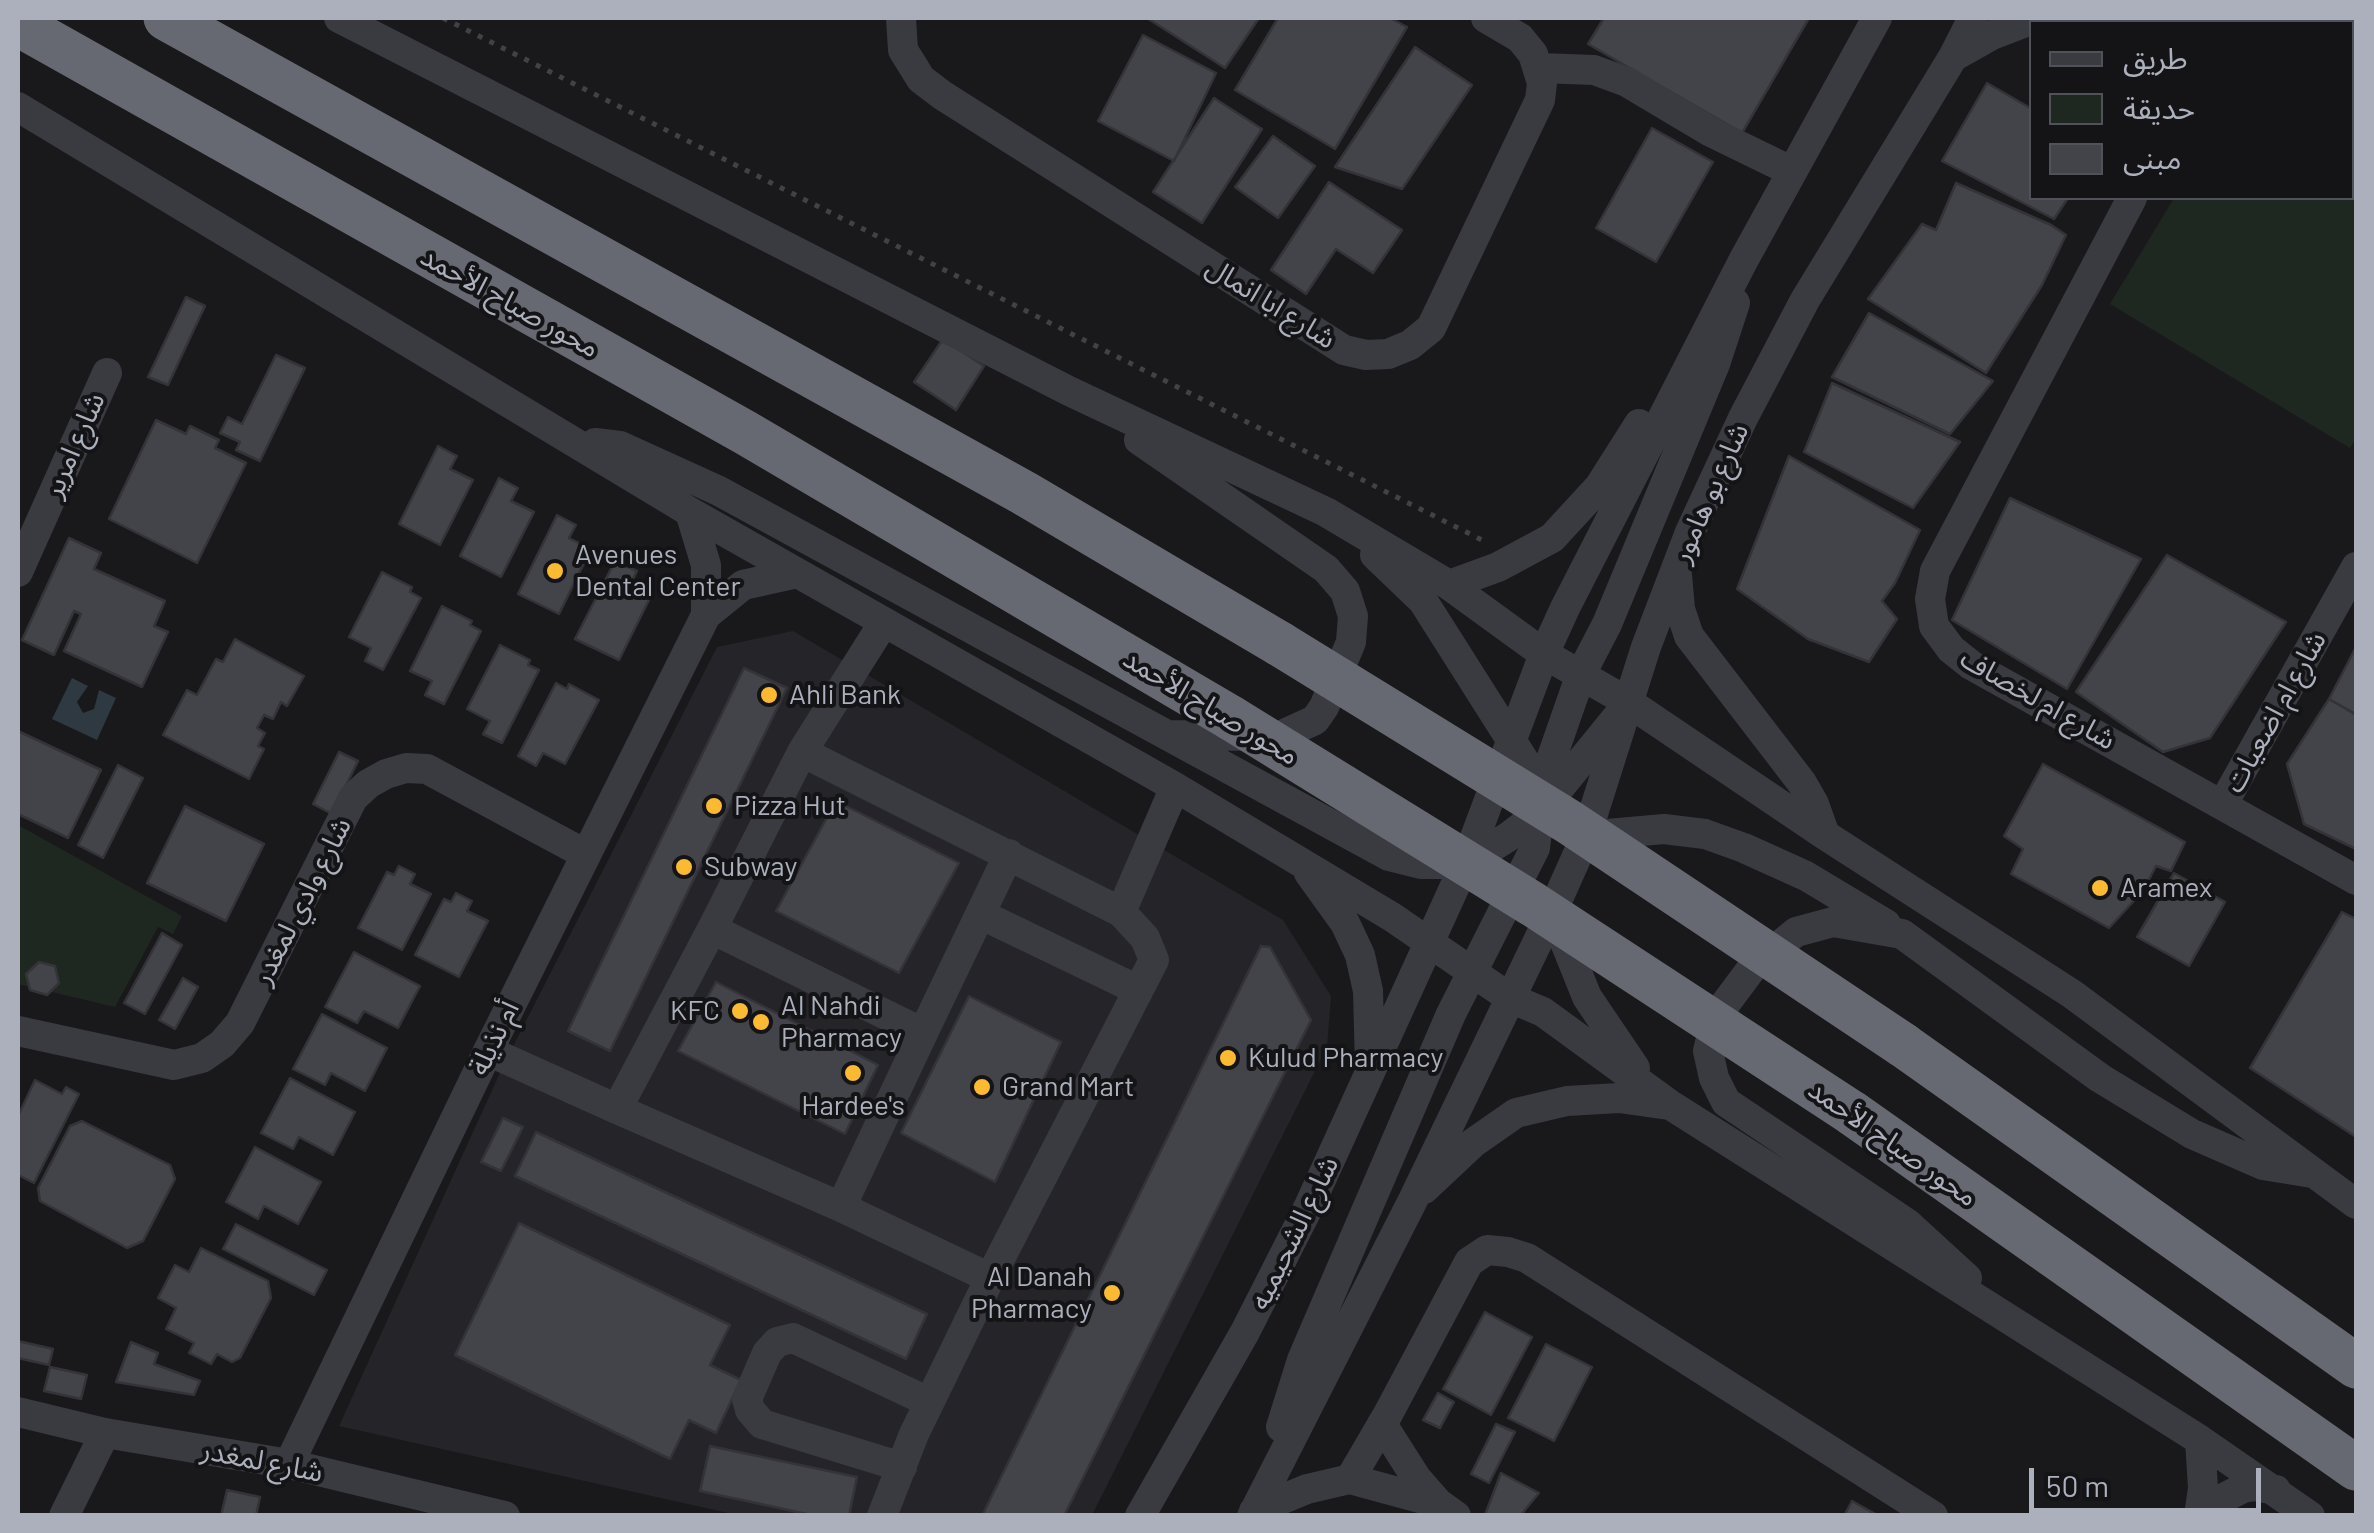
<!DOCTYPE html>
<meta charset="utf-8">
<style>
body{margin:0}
#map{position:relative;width:2374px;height:1533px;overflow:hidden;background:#19191c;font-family:Barlow,"Noto Sans Arabic",sans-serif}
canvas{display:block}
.frame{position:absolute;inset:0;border:20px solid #abb0bc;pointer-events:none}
.legend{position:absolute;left:2029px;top:20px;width:325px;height:180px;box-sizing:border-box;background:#141417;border:2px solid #505259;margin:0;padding:12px 18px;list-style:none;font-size:30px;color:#abb0bc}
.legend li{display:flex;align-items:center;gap:20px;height:50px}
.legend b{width:50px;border:2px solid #505259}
.scale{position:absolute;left:2029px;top:1468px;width:232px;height:45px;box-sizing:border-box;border:5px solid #abb0bc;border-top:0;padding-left:12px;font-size:30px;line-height:35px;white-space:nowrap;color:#abb0bc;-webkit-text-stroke:8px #141417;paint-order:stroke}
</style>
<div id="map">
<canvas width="2374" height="1533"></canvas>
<div class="frame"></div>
<ul class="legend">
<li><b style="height:12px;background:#3a3b41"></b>طريق</li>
<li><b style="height:28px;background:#1f2820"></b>حديقة</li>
<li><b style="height:28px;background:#434449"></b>مبنى</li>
</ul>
<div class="scale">50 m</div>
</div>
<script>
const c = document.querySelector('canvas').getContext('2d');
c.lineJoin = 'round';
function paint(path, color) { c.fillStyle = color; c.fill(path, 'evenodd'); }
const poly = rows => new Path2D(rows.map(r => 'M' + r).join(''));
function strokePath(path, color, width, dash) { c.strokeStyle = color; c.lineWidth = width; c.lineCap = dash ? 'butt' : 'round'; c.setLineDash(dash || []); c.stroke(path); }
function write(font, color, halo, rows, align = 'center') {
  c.font = font + ' Barlow,"Noto Sans Arabic",sans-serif'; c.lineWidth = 8; c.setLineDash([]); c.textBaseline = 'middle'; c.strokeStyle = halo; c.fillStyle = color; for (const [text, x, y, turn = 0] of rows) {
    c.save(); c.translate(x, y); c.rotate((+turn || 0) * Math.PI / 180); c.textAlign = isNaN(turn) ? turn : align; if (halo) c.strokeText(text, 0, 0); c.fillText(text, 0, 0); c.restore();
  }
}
paint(poly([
 [793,631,1283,920,1331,996,1327,1047,1092,1515,737,1515,339,1426,504,1064,717,647]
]), '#252529');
paint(poly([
 [2352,164,2356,167,2356,438,2350,448,2110,304,2174,198,2352,198],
 [18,825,182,916,173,934,158,927,115,1007,18,984]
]), '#1f2820');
paint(poly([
 [72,678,88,686,77,702,83,713,94,709,99,690,116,698,97,740,52,719]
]), '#2e3941');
const building = poly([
 [1147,18,1259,18,1225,68,1147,18],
 [1278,18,1390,18,1407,27,1335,149,1235,90,1278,18],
 [1604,18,1809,18,1742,133,1588,44,1604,18],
 [1143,35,1216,73,1174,161,1098,121,1143,35],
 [1415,47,1472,85,1402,189,1335,167,1415,47],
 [1987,83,2032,109,2032,198,2068,198,2054,219,1942,161,1987,83],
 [1214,98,1262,129,1202,223,1153,192,1214,98],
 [1652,128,1713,162,1656,262,1596,228,1652,128],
 [1273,136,1315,166,1278,218,1235,187,1273,136],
 [1329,182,1402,230,1373,273,1336,249,1306,294,1271,270,1329,182],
 [1956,183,2051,225,2066,235,2042,285,1986,373,1868,299,1922,224,1936,230,1956,183],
 [186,297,205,306,168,385,148,377,186,297],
 [1869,313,1993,381,1950,434,1832,377,1869,313],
 [943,339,984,366,956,410,914,382,943,339],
 [276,355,305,368,260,461,236,450,240,442,220,433,228,417,242,424,276,355],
 [1832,383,1960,442,1913,508,1804,452,1832,383],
 [156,420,186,434,190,426,219,440,215,448,246,463,197,563,109,519,156,420],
 [438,446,457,456,450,469,473,480,440,545,399,524,438,446],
 [1789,456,1920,530,1895,583,1882,601,1897,619,1869,662,1808,639,1737,589,1789,456],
 [499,478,518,488,511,501,534,512,501,577,460,556,499,478],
 [2010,498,2141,559,2067,689,1952,620,2010,498],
 [557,515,576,525,569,538,591,549,559,614,518,594,557,515],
 [69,538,101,553,94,569,165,601,154,626,168,632,142,687,64,651,81,614,74,611,54,655,22,640,69,538],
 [2167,555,2286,622,2210,738,2163,752,2076,692,2167,555],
 [615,561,637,571,631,583,652,594,619,660,575,639,615,561],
 [382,572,412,587,410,592,421,598,383,670,365,661,371,648,349,637,382,572],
 [442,606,472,621,470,625,481,631,444,704,425,695,432,681,410,671,442,606],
 [235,639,304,676,287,706,281,702,273,719,264,715,257,728,265,733,258,746,264,749,249,779,163,735,187,690,197,695,216,659,223,662,235,639],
 [500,645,530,660,528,665,539,670,502,743,483,734,490,721,467,709,500,645],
 [2356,647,2356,715,2329,699,2356,647],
 [744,668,787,688,610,1051,568,1031,744,668],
 [556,683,567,689,569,684,599,700,565,764,543,753,536,766,518,756,556,683],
 [2329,699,2356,714,2356,849,2304,824,2287,764,2329,699],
 [18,731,101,770,68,838,18,814,18,731],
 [339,752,358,761,332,814,313,804,339,752],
 [2043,764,2185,842,2171,871,2156,866,2143,891,2109,928,2011,874,2023,849,2004,836,2043,764],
 [118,765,143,778,103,858,78,845,118,765],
 [836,801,959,863,899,973,776,911,836,801],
 [185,806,264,844,226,921,147,883,185,806],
 [399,866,415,874,410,884,431,894,402,950,358,928,387,872,394,875,399,866],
 [2174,873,2225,902,2189,966,2137,937,2174,873],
 [456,893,472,901,467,911,488,921,459,977,415,955,444,899,451,902,456,893],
 [2342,912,2356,919,2356,1137,2250,1068,2342,912],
 [162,933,182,945,145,1014,124,1003,162,933],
 [1261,946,1270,947,1311,1020,1064,1516,982,1516,1261,946],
 [354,952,420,986,398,1028,364,1011,357,1023,325,1007,354,952],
 [39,962,55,966,59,983,47,995,30,990,26,974,39,962],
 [183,978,198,987,175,1029,159,1020,183,978],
 [716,982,878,1065,845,1134,678,1051,716,982],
 [969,996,1061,1042,995,1182,901,1133,969,996],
 [322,1014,387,1048,365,1091,331,1073,325,1085,293,1069,322,1014],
 [290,1078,355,1112,333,1155,299,1137,293,1149,261,1133,290,1078],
 [35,1080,62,1094,66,1087,79,1094,34,1183,18,1175,18,1116,35,1080],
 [503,1118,523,1127,501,1171,481,1162,503,1118],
 [82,1121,170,1165,175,1179,143,1241,127,1248,40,1201,38,1188,70,1126,82,1121],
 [536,1132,927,1314,906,1359,515,1176,536,1132],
 [255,1147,321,1182,298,1224,264,1206,258,1219,226,1202,255,1147],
 [519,1223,730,1325,710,1365,741,1380,716,1433,689,1420,670,1459,455,1355,519,1223],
 [236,1224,327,1270,314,1295,223,1249,236,1224],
 [201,1248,268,1281,271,1298,240,1358,232,1362,217,1354,211,1364,189,1353,194,1343,166,1329,176,1308,158,1298,175,1265,189,1272,201,1248],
 [1485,1312,1532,1337,1491,1415,1443,1389,1485,1312],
 [18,1341,53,1349,49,1365,18,1358,18,1341],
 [131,1342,158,1353,154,1364,200,1381,194,1395,116,1382,131,1342],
 [1546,1344,1592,1367,1554,1441,1508,1418,1546,1344],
 [50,1367,87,1375,81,1399,44,1391,50,1367],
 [1438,1393,1454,1402,1440,1428,1423,1420,1438,1393],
 [1496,1424,1515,1432,1489,1483,1471,1474,1496,1424],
 [710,1446,857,1477,849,1516,816,1516,700,1491,710,1446],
 [1501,1473,1539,1493,1520,1516,1485,1515,1501,1473],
 [227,1490,260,1497,256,1516,221,1516,227,1490],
 [1852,1501,1879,1516,1844,1516,1852,1501]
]);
paint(building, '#434449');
strokePath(building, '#333338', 2.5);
strokePath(poly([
 [443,18,1482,540]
]), '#404248', 5, [5, 8]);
strokePath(poly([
 [339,18,1069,391,1326,512,1449,585,1544,654,1628,702,1825,835,2072,994,2356,1204],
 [901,18,903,50,921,79,942,95,1344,350,1366,355,1388,354,1410,345,1431,328,1540,100,1542,83,1533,54,1520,38,1486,18],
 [2194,18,2203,22],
 [1953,57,1992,35,2036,18],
 [1540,68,1594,70,1627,82,1711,132,1791,171],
 [2352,103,2356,105],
 [18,107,690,512,1175,787,1392,917,1510,998,1543,1012,1672,1106,2200,1440,2310,1516],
 [2132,198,1935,571,1930,599,1934,626,1951,649,1971,665,2356,880],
 [1139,440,1326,569,1345,591,1353,616,1351,642,1324,707,1315,720,1280,736,1169,735],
 [595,443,620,446,719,491,1389,856,1421,864,1465,864,1508,837,1539,813,1618,716],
 [690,512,706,565,706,615],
 [18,572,107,373],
 [1677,575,1680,609,1689,636,1802,783,1814,804,1825,835],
 [1449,585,1498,567,1552,538,1599,487,1639,424],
 [802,752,1121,912,1145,938,1154,960,990,1278,841,1207,923,1033,712,929,802,752,884,622],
 [1545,800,1552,757,1581,674,1607,624,1715,364,1735,303],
 [2223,804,2356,567],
 [1585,836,1664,829,1705,834,1744,848,1806,876,1886,924],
 [1309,873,1345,923,1360,955,1368,991,1370,1066],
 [1121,912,1175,787],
 [980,914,1138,990],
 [1554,915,1587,997,1635,1068],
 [712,929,617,1109,841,1207],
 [18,1031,174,1065,202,1058,222,1044,240,1023,353,798,368,784,386,774,406,768,427,769,585,854],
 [923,1033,1009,854],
 [488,1051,617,1109],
 [1424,1189,1473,1143,1516,1113,1567,1101,1619,1098,1669,1105],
 [1967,1278,1908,1224,1726,1102,1714,1078,1708,1051,1717,1015,1752,968,1796,932,1833,922,1902,934,2100,1078,2192,1134,2263,1165,2312,1173],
 [18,1412,105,1433,289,1464,505,1516],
 [1382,1424,1417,1479,1438,1503,1456,1516],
 [1281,1427,1302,1360,1451,1014,1535,848,1539,813,1532,773,1423,601,1375,555],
 [289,1464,488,1051,706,615,743,585,797,573],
 [902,1467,762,1424,750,1410,747,1399,767,1353,777,1342,793,1338,929,1402],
 [1350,1479,1388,1414,1469,1262,1487,1250,1508,1252,1527,1258,1933,1516],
 [1254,1511,1307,1489,1350,1479,1438,1503],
 [64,1516,105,1433],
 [882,1516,914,1434,990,1278],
 [1140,1516,1245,1332,1309,1206,1465,864,1544,654,1565,608,1743,261,1877,18],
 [1252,1516,1413,1200,1552,912,1586,836,1646,647,1690,532,1743,418,1805,300,1953,57,1973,18],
 [2199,1516,2203,1488,2200,1440],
 [2205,1516,2216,1502,2243,1488,2254,1486,2276,1490]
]), '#3a3b41', 30);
strokePath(poly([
 [166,18,1024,493,1280,644],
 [18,24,746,433,1231,718],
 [1903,1045,2356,1366],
 [1852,1113,2356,1468]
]), '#666972', 45);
strokePath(poly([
 [1280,644,1569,822,1903,1045],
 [1231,718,1534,905,1852,1113]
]), '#666972', 45);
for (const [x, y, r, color] of [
 [555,571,10,"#fbba32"],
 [769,695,10,"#fbba32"],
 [714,806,10,"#fbba32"],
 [684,867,10,"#fbba32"],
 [2100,888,10,"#fbba32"],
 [740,1011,10,"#fbba32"],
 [761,1022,10,"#fbba32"],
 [1228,1058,10,"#fbba32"],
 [853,1073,10,"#fbba32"],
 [982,1087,10,"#fbba32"],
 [1112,1293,10,"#fbba32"]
]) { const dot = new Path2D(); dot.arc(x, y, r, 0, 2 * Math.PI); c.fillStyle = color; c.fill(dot); strokePath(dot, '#141417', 4); }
write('28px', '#abb0bc', '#141417', [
 ["محور صباح الأحمد",510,302,29],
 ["شارع ابا انمال",1271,303,32],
 ["شارع امرير",74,445,-66],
 ["شارع بو هامور",1710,493,-66],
 ["شارع ام لخصاف",2038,699,30],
 ["محور صباح الأحمد",1211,707,31],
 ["شارع ام اضعيات",2275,712,-61],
 ["شارع وادي لمغدر",302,901,-63],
 ["أم نذيلة",494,1038,-64],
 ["محور صباح الأحمد",1893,1143,35],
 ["شارع الشحيميه",1294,1233,-64],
 ["شارع لمغدر",262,1461,11]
]);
write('28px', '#abb0bc', '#141417', [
 ["Avenues",575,555],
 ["Dental Center",575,587],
 ["Ahli Bank",789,695],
 ["Pizza Hut",734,806],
 ["Subway",704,867],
 ["Aramex",2120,888],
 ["Al Nahdi",781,1006],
 ["Pharmacy",781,1038],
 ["KFC",720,1011,"right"],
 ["Kulud Pharmacy",1248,1058],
 ["Grand Mart",1002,1087],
 ["Hardee's",853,1106,"center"],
 ["Al Danah",1092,1277,"right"],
 ["Pharmacy",1092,1309,"right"]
], 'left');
</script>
